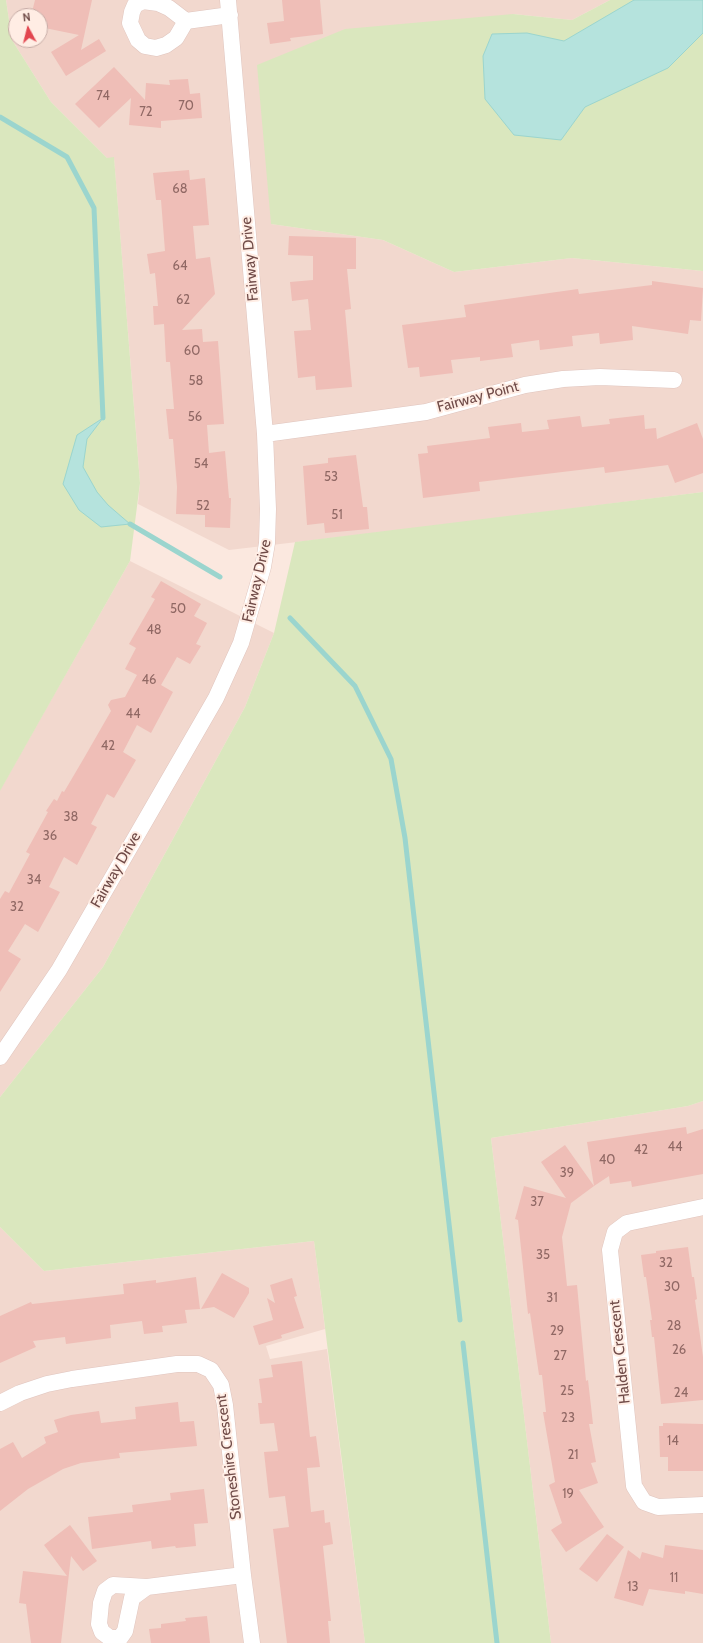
<!DOCTYPE html>
<style>
body{margin:0}
#map{position:relative;width:703px;height:1643px;overflow:hidden;background:#fbe8df;font-family:Cabin,sans-serif}
canvas{display:block}
.north{position:absolute;left:8px;top:8px;width:40px;height:40px;box-sizing:border-box;background:#ffede4;border:1px solid #c6aca6;border-radius:50%;rotate:353deg;font-size:11px;font-weight:700;line-height:16px;text-align:center;color:#704b48}
.north::after{content:'';display:block;margin:auto;width:14px;height:18px;background:#e2464f;clip-path:polygon(50% 0,100% 100%,50% 72%,0 100%)}
</style>
<div id="map">
<canvas width="703" height="1643"></canvas>
<div class="north">N</div>
</div>
<script>
const c = document.querySelector('canvas').getContext('2d');
c.lineJoin = 'round';
function paint(path, color) { c.fillStyle = color; c.fill(path, 'evenodd'); }
const poly = rows => new Path2D(rows.map(r => 'M' + r).join(''));
function strokePath(path, color, width, dash) { c.strokeStyle = color; c.lineWidth = width; c.lineCap = dash ? 'butt' : 'round'; c.setLineDash(dash || []); c.stroke(path); }
function write(font, color, halo, rows, align = 'center') {
  c.font = font + ' Cabin,sans-serif'; c.lineWidth = 4; c.setLineDash([]); c.textBaseline = 'middle'; c.strokeStyle = halo; c.fillStyle = color; for (const [text, x, y, turn = 0] of rows) {
    c.save(); c.translate(x, y); c.rotate((+turn || 0) * Math.PI / 180); c.textAlign = isNaN(turn) ? turn : align; if (halo) c.strokeText(text, 0, 0); c.fillText(text, 0, 0); c.restore();
  }
}
paint(poly([
 [6,0,610,0,572,20,513,14,271,224,383,240,454,272,572,258,703,271,703,492,417,528,229,550,138,504,140,482,114,158,107,158,51,102,12,40],
 [16,16,40,16,40,40,16,40],
 [130,561,274,633,245,707,103,967,0,1097,0,790],
 [703,1101,703,1643,551,1643,491,1138,688,1106],
 [0,1227,44,1271,314,1241,325,1329,266,1346,270,1359,327,1349,365,1643,0,1643]
]), '#f2d8ce');
paint(poly([
 [0,0,6,0,12,40,51,102,107,158,114,157,140,483,130,561,0,791],
 [610,0,703,0,703,271,572,258,454,272,383,240,271,224,257,65,345,29,513,14,572,20],
 [703,492,703,1101,688,1106,491,1138,551,1643,365,1643,314,1241,44,1271,0,1227,0,1097,103,967,245,707,274,633,295,542]
]), '#dae7be');
const water = poly([
 [634,0,703,0,703,33,668,68,585,107,561,140,514,135,485,99,483,56,492,34,527,33,564,41,634,0],
 [103,418,87,439,83,467,97,492,108,505,130,524,101,527,79,510,63,484,77,435,103,418]
]);
paint(water, '#b5e3dd');
strokePath(water, '#9bd5ce', 1);
strokePath(poly([
 [0,117,67,157,94,208,103,418],
 [130,524,220,577],
 [290,618,355,686,391,759,405,838,460,1320],
 [463,1343,497,1643]
]), '#9bd5ce', 5);
paint(poly([
 [35,0,92,0,81,50,99,39,106,51,66,76,51,52,79,35,40,27,40,16,31,16],
 [282,0,320,0,323,34,290,38,291,41,270,44,267,23,284,21],
 [114,67,145,100,146,83,170,85,169,80,188,79,190,94,200,93,202,118,161,121,161,128,129,125,131,98,99,128,75,104],
 [189,170,190,180,205,178,209,225,193,226,196,259,210,257,215,294,182,330,202,329,203,342,218,341,224,424,207,425,209,453,225,451,229,498,231,498,230,528,205,527,205,515,176,514,177,487,173,439,169,439,166,409,174,409,170,362,166,362,164,324,154,325,153,306,158,306,155,273,150,274,147,254,165,251,161,200,156,200,153,173],
 [289,236,356,238,356,269,347,269,351,309,345,310,352,387,316,390,315,376,298,378,294,331,311,330,308,299,292,301,290,282,313,280,313,256,288,255],
 [652,281,703,288,701,321,690,320,688,334,632,326,633,340,600,344,599,333,572,336,573,346,540,350,539,340,511,344,513,357,480,361,480,357,451,360,453,373,420,377,419,367,408,368,402,325,466,317,464,305,578,289,579,294,652,285],
 [644,415,645,429,656,428,657,439,697,423,703,439,703,473,675,483,668,465,605,473,604,467,479,482,480,491,423,498,418,454,428,453,427,446,490,438,488,427,521,423,522,432,549,429,547,420,580,416,582,427,610,424,609,419],
 [356,455,363,507,367,507,369,529,325,533,324,523,307,525,303,466,328,463,328,458],
 [161,581,201,604,194,616,207,623,196,644,201,646,190,664,177,657,161,685,173,692,151,733,137,725,123,752,136,760,114,798,107,794,91,824,97,827,77,865,64,857,49,887,60,892,38,932,25,924,8,951,21,959,0,992,0,899,5,891,9,893,30,854,26,852,48,812,46,811,54,799,57,801,62,791,64,792,84,758,111,711,108,705,111,700,125,697,137,675,125,669,136,648,129,644,155,599,151,597],
 [686,1127,687,1134,703,1129,703,1174,632,1187,631,1181,610,1184,609,1176,594,1186,587,1142],
 [565,1145,594,1186,571,1203,562,1237,567,1286,577,1285,586,1381,588,1380,593,1424,589,1424,596,1462,591,1463,598,1483,579,1490,604,1527,566,1552,551,1530,562,1523,549,1485,555,1482,543,1412,546,1412,542,1375,539,1375,530,1313,528,1314,518,1220,515,1219,524,1186,566,1198,541,1162],
 [688,1247,692,1277,694,1277,697,1299,695,1300,703,1357,703,1400,661,1404,654,1337,652,1337,650,1320,652,1320,646,1277,644,1277,641,1255,656,1253,656,1251],
 [222,1273,249,1288,249,1293,234,1318,214,1307,201,1309],
 [196,1277,200,1309,185,1310,187,1323,162,1326,163,1332,144,1334,142,1321,110,1325,111,1338,66,1344,65,1337,33,1341,36,1347,0,1363,0,1316,31,1302,32,1304,124,1294,123,1284,156,1280,156,1283],
 [292,1278,297,1296,294,1297,304,1328,281,1335,282,1338,259,1345,253,1326,273,1320,267,1298,275,1303,270,1285],
 [302,1361,310,1437,316,1436,320,1467,307,1468,311,1512,324,1510,325,1523,330,1522,333,1544,323,1546,331,1621,328,1621,330,1643,287,1643,273,1529,289,1527,285,1496,269,1498,264,1452,278,1451,274,1423,260,1424,258,1403,262,1403,259,1379,273,1377,271,1365],
 [178,1402,180,1422,194,1421,197,1446,119,1453,120,1458,81,1463,63,1469,28,1489,0,1511,0,1449,13,1442,22,1458,46,1443,44,1437,58,1432,54,1420,71,1415,99,1411,101,1423,136,1419,135,1407],
 [663,1423,703,1424,703,1471,668,1471,668,1457,660,1457,659,1426,663,1426],
 [204,1489,208,1523,194,1524,196,1546,176,1548,175,1546,152,1549,151,1541,92,1549,88,1517,133,1512,132,1505,171,1500,170,1493],
 [70,1525,97,1561,83,1571,71,1556,61,1643,31,1643,26,1604,19,1603,23,1571,67,1576,44,1545],
 [607,1534,624,1547,597,1582,579,1569],
 [665,1545,703,1550,703,1594,685,1591,685,1594,649,1589,643,1606,614,1598,628,1550,640,1559,642,1552,663,1558],
 [207,1616,210,1643,151,1643,149,1629,161,1628,161,1624,186,1621,185,1618]
]), '#efbeb7');
const minor = poly([
 [186,21,176,38,166,45,156,48,145,46,138,40,130,23,132,12,135,5,143,1,158,3,169,8,186,21,230,15],
 [265,434,426,412,525,385,563,379,600,377,674,380],
 [0,1057,59,970,216,698,241,643,263,567,267,543,268,509,265,434,228,0],
 [703,1207,627,1223,615,1232,610,1250,634,1486,644,1502,658,1507,703,1505],
 [0,1403,20,1393,47,1384,72,1379,177,1364,198,1364,211,1370,221,1385,225,1405,243,1575,252,1643],
 [147,1587,132,1598,125,1631,120,1638,110,1638,102,1632,99,1624,101,1603,105,1591,113,1585,147,1587,243,1575]
]);
strokePath(minor, '#e0c5be', 17);
strokePath(minor, '#fff', 16);
write('13px', '#906864', null, [
 ["74",103,96],
 ["70",186,106],
 ["72",146,112],
 ["68",180,189],
 ["64",180,266],
 ["62",183,300],
 ["60",192,351],
 ["58",196,381],
 ["56",195,417],
 ["54",201,464],
 ["53",331,477],
 ["52",203,506],
 ["51",337,515],
 ["50",178,609],
 ["48",154,630],
 ["46",149,680],
 ["44",133,714],
 ["42",108,746],
 ["38",71,817],
 ["36",50,836],
 ["34",34,880],
 ["32",17,907],
 ["44",675,1147],
 ["42",641,1150],
 ["40",607,1160],
 ["39",567,1173],
 ["37",537,1202],
 ["35",543,1255],
 ["32",666,1263],
 ["30",672,1287],
 ["31",552,1298],
 ["28",674,1326],
 ["29",557,1331],
 ["26",679,1350],
 ["27",560,1356],
 ["25",567,1391],
 ["24",681,1393],
 ["23",568,1418],
 ["14",673,1441],
 ["21",573,1455],
 ["19",568,1494],
 ["11",674,1578],
 ["13",633,1587]
]);
write('15px', '#704b48', '#ffede4', [
 ["Fairway Drive",250,259,-95],
 ["Fairway Point",478,397,-15],
 ["Fairway Drive",257,581,-77],
 ["Fairway Drive",116,870,-60],
 ["Halden Crescent",620,1352,-96],
 ["Stoneshire Crescent",229,1457,-97]
]);
</script>
